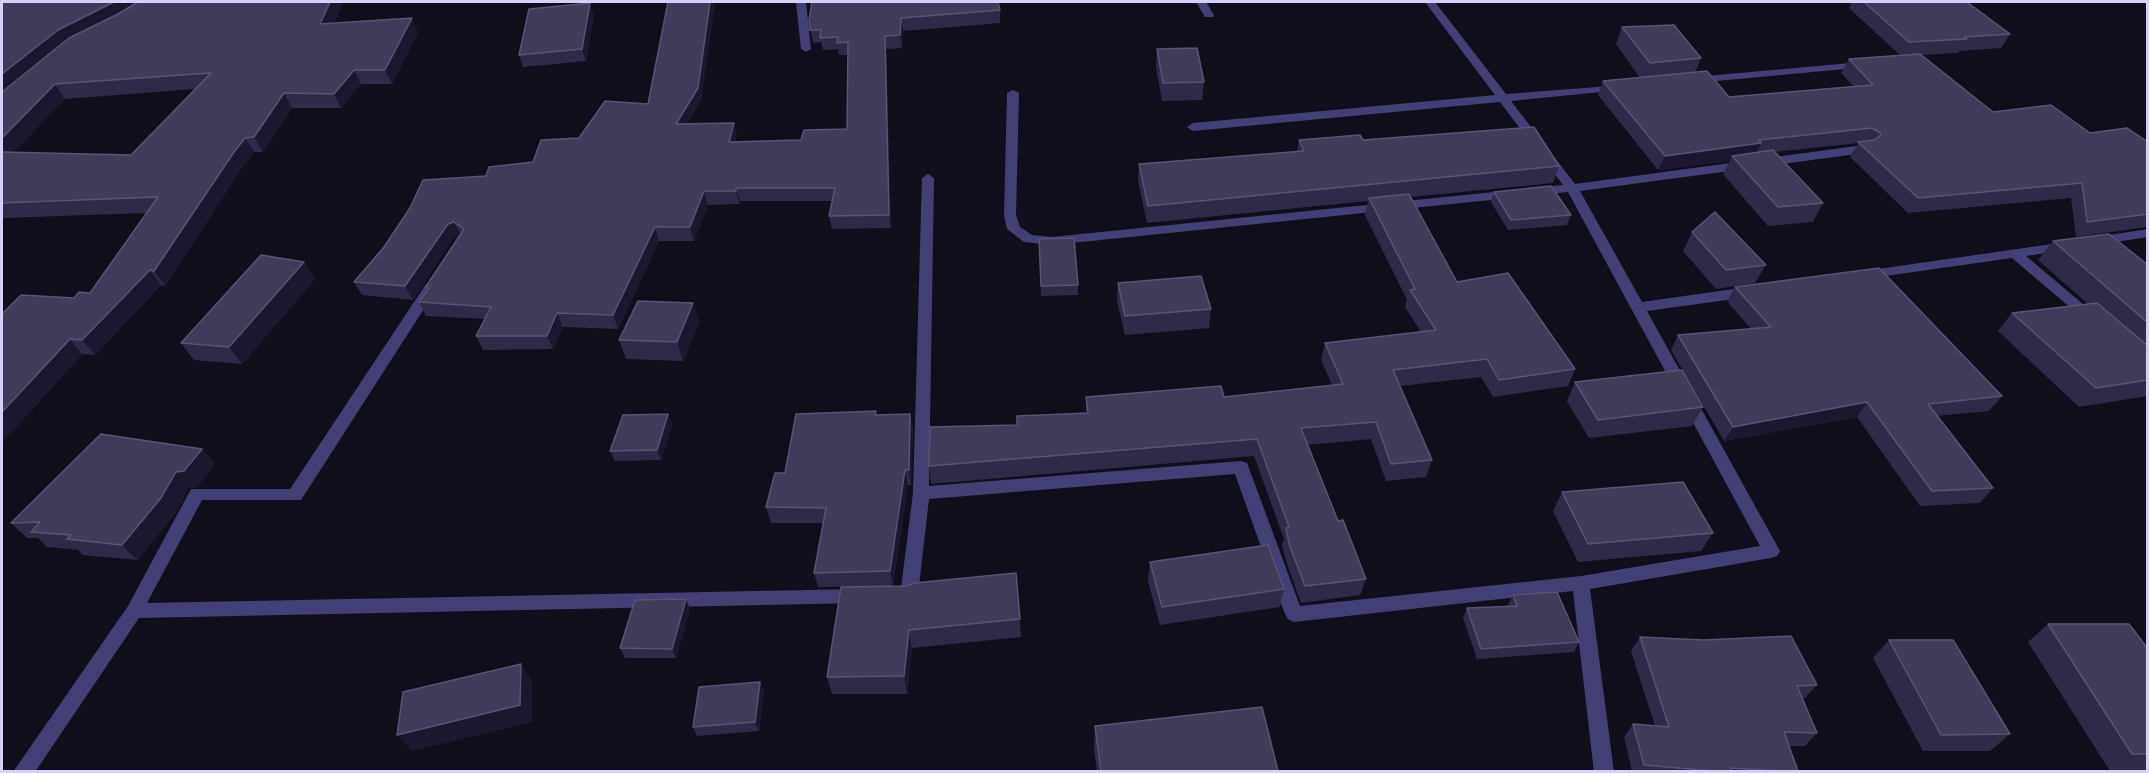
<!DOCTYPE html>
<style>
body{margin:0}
#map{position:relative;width:2149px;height:773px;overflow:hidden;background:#110e1c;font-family:Mulish,sans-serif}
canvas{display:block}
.frame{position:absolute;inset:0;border:3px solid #d5d0f8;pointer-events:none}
</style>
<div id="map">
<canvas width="2149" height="773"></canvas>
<div class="frame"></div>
</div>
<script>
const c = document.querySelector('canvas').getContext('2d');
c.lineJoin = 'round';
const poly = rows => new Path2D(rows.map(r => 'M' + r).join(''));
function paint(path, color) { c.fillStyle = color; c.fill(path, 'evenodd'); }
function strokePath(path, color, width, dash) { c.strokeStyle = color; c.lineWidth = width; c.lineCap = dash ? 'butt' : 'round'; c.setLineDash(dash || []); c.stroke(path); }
paint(poly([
 [796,2,806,2,811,49,806,52,801,49,796,2],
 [1196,2,1206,2,1214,15,1213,17,1205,17,1196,2],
 [1425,2,1435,2,1506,94,1624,85,1624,89,1620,90,1511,101,1575,184,1864,145,1870,149,1864,153,1580,191,1642,302,1748,287,1755,292,1748,297,1647,311,1780,551,1777,556,1771,558,1590,589,1614,772,1594,772,1573,591,1294,622,1288,619,1285,614,1235,474,929,499,918,595,915,600,909,602,895,600,892,595,895,590,901,588,913,493,922,178,928,174,934,178,929,486,1241,461,1247,463,1300,606,1581,576,1760,546,1568,192,1052,245,1024,242,1007,229,1004,215,1007,93,1013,90,1019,93,1016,215,1020,227,1032,235,1052,237,1563,185,1500,102,1193,131,1187,127,1193,123,1495,95,1425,2],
 [1862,62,1868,65,1866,67,1695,83,1689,80,1695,77,1862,62],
 [2148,229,2148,237,2096,245,2089,241,2096,237,2148,229],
 [2066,242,2071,243,2073,246,2071,249,2026,256,2096,315,2098,318,2096,321,2086,321,2012,258,1864,279,1857,275,1864,271,2066,242],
 [431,282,438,287,301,500,202,500,147,603,859,589,865,591,868,596,865,601,859,603,139,618,35,772,13,772,128,606,191,489,290,489,426,284,431,282]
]), '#423f75');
paint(poly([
 [2,2,343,2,334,23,418,32,392,84,361,84,341,108,292,108,263,152,254,152,243,166,165,286,161,285,95,355,82,354,2,443,74,298,90,293,147,213,2,218],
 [195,89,131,155,13,152,65,99],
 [668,2,715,2,701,100,687,124,737,135,735,142,801,140,847,129,848,55,839,55,838,49,823,50,821,42,813,43,809,20,1000,10,1000,23,903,31,902,48,886,49,891,228,832,229,829,216,832,201,740,201,739,204,708,205,694,241,659,241,618,329,563,327,553,349,483,350,476,336,484,319,426,316,419,302,427,292,425,288,460,235,454,237,413,300,362,295,354,282,486,176,533,162,648,104],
 [1852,2,1967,2,2010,34,2001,48,1960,51,1958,53,1922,55,1993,112,2090,133,2148,142,2148,227,2076,237,2071,198,1908,213,1850,157,1858,143,1775,152,1823,203,1813,222,1768,226,1723,174,1730,161,1658,170,1598,95,1603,81,1640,78,1616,44,1622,27,1701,58,1695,73,1729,97,1853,86,1841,73,1849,59,1900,55,1849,8],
 [594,15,586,61,523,67,519,55],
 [1157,49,1204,82,1202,100,1162,101,1156,67],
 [1299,140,1363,140,1559,166,1553,183,1411,197,1457,282,1575,369,1568,386,1493,397,1481,377,1400,386,1432,460,1426,477,1386,481,1371,439,1308,445,1338,521,1366,579,1360,595,1301,603,1286,561,1282,545,1284,539,1254,456,931,484,929,466,1017,425,1086,413,1086,397,1224,397,1332,385,1321,360,1325,343,1421,332,1405,307,1407,300,1365,215,1368,201,1147,223,1138,181,1139,164,1297,152],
 [1494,192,1571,215,1567,225,1508,230,1491,202],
 [1692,232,1766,265,1755,283,1716,289,1683,251],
 [1039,239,1078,285,1078,295,1041,296],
 [2053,241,2148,265,2148,396,2079,407,1998,331,2012,313,2088,304,2038,260],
 [304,262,315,279,242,364,194,360,181,343],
 [1118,283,1211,309,1209,328,1125,335,1117,301],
 [1735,287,2002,396,1989,411,1937,416,1993,488,1980,503,1920,506,1857,417,1724,441,1671,350,1678,335,1751,329,1727,301],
 [693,303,699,322,683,361,626,359,619,340],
 [1575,382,1703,407,1692,426,1589,438,1567,401],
 [668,414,672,424,661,460,615,461,610,451],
 [910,414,913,429,911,485,908,485,893,586,818,587,814,573,823,523,771,523,766,507,785,473,877,415],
 [202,449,215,464,197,487,189,488,175,514,137,560,83,555,78,550,47,547,38,538,27,538,11,523],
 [1562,492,1713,533,1701,551,1578,562,1553,511],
 [1150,562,1284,589,1280,607,1160,625,1148,581],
 [1016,573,1021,637,912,648,907,694,832,694,827,677,906,586],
 [1513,595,1579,642,1574,652,1477,659,1463,618,1467,608,1509,606,1508,605],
 [686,599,690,609,676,658,625,658,620,648],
 [2048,624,2148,649,2148,771,2110,771,2028,642],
 [1640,637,1817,685,1805,698,1802,698,1817,733,1805,746,1789,746,1798,771,1632,771,1624,737,1633,724,1655,726,1631,651],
 [1889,640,2010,734,1990,751,1923,751,1873,658],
 [760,682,764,691,759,731,697,736,693,727],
 [1095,726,1278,771,1097,771,1094,749]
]), '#2f2a47');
paint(poly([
 [114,2,148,2,2,100,2,74,4,71,58,30],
 [330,2,343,2,327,37,320,24],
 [710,2,715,2,701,100,680,137,676,124],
 [590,3,594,15,586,61,582,49],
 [412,18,418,32,392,84,385,70],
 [901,18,903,31,902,48,900,35],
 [885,36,886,49,891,228,889,215],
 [354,70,361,84,341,108,334,94],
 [55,84,65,99,2,164,2,138],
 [284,93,292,108,263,152,254,137],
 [734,123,737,135,732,155,729,142],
 [245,138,254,152,243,166,165,286,154,271,234,152],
 [1761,143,1754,158,1732,156,1730,161,1658,170,1665,156],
 [736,188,740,201,739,204,736,191],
 [704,191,708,205,694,241,690,227],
 [454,222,461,235,454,237,413,300,405,286,448,224],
 [655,227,659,241,618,329,613,315],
 [304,262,315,279,242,364,229,347],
 [150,270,161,285,95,355,82,340],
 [693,303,699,322,683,361,677,342],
 [557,313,563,327,553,349,547,336],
 [70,339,82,354,2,443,2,412],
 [1867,402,1857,417,1724,441,1733,427],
 [668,414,672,424,661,460,657,450],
 [910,414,913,429,911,485,909,470],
 [202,449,215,464,197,487,189,488,175,514,137,560,122,545,176,472],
 [905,470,908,485,893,586,890,571],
 [686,599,690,609,676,658,672,649],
 [909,630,912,648,907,694,904,676],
 [521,664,532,682,532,722,412,751,397,735],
 [760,682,764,691,759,731,755,722]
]), '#1c172e');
const building = poly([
 [2,2,114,2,58,30,2,74,2,2],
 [138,2,330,2,320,24,412,18,385,70,354,70,334,94,284,93,254,137,245,138,234,152,154,271,150,270,82,340,70,339,2,412,2,314,21,295,74,298,79,292,90,293,158,197,2,203,2,152,131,155,211,73,55,84,2,138,2,92,69,38,118,14,138,2],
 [668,2,710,2,698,88,676,124,734,123,729,142,801,140,804,130,847,129,848,42,837,43,838,37,820,38,821,30,810,30,809,20,812,2,998,2,1000,10,901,18,900,35,885,36,889,215,829,216,835,188,736,188,736,191,704,191,690,227,655,227,613,315,557,313,547,336,476,336,491,307,419,302,429,288,425,288,464,229,454,222,448,224,405,286,354,282,384,247,410,208,423,180,486,176,489,167,533,162,541,140,579,138,605,101,648,104,668,2],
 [1864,2,1967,2,2010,34,1964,37,1967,39,1909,42,1864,2],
 [590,3,582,49,519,55,529,9,590,3],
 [1674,25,1701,58,1650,63,1622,27,1674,25],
 [1197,48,1204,82,1163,83,1157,49,1197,48],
 [1920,54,1993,112,2051,105,2090,133,2127,128,2148,142,2148,214,2087,222,2082,183,1918,198,1858,142,1874,140,1881,135,1880,133,1872,128,1759,140,1761,143,1665,156,1603,81,1707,71,1729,97,1873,85,1849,59,1920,54],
 [1534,127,1559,166,1148,206,1139,164,1304,151,1299,140,1360,135,1363,140,1534,127],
 [1773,150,1823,203,1778,207,1732,156,1773,150],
 [1551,186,1571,215,1511,220,1494,192,1551,186],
 [1409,194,1457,282,1508,273,1575,369,1499,380,1487,359,1393,370,1432,460,1391,464,1376,422,1301,428,1338,521,1343,520,1366,579,1305,586,1289,544,1286,528,1289,527,1257,439,929,466,930,427,1017,425,1017,416,1088,413,1086,397,1221,386,1224,397,1343,384,1325,343,1436,330,1410,290,1415,289,1369,198,1409,194],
 [1715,212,1766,265,1726,270,1692,232,1715,212],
 [2109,234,2148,265,2148,323,2053,241,2109,234],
 [1074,238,1078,285,1041,286,1039,239,1074,238],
 [261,255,304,262,229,347,181,343,261,255],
 [1879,268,2002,396,1928,404,1993,488,1932,491,1867,402,1733,427,1678,335,1771,327,1735,287,1879,268],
 [1201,276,1211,309,1125,316,1118,283,1201,276],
 [638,301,693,303,677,342,619,340,638,301],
 [2097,303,2148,346,2148,380,2096,388,2012,313,2097,303],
 [1682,370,1703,407,1598,420,1575,382,1682,370],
 [876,411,875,415,910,414,909,470,905,470,890,571,814,573,826,508,766,507,775,473,785,473,796,414,876,411],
 [668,414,657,450,610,451,623,415,668,414],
 [101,434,202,449,184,471,176,472,161,498,122,545,67,539,71,535,31,532,40,522,11,523,101,434],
 [1683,482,1713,533,1588,544,1562,492,1683,482],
 [1268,545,1284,589,1162,607,1150,562,1268,545],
 [1016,573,1020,619,909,630,904,676,827,677,841,587,906,586,914,583,1016,573],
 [1557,592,1579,642,1481,649,1467,608,1517,606,1513,595,1557,592],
 [686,599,672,649,620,648,635,600,686,599],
 [2048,624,2129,624,2148,649,2148,754,2132,754,2048,624],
 [1791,636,1817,685,1797,686,1817,733,1784,732,1798,771,1777,771,1731,768,1732,771,1713,771,1644,765,1633,724,1669,727,1640,637,1703,640,1791,636],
 [1889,640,1953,640,2010,734,1941,735,1889,640],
 [521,664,520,705,397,735,403,692,521,664],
 [760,682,755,722,693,727,699,687,760,682],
 [1262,707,1278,771,1101,771,1095,726,1262,707]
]);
paint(building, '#413b5a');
strokePath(building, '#585373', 1.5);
</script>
